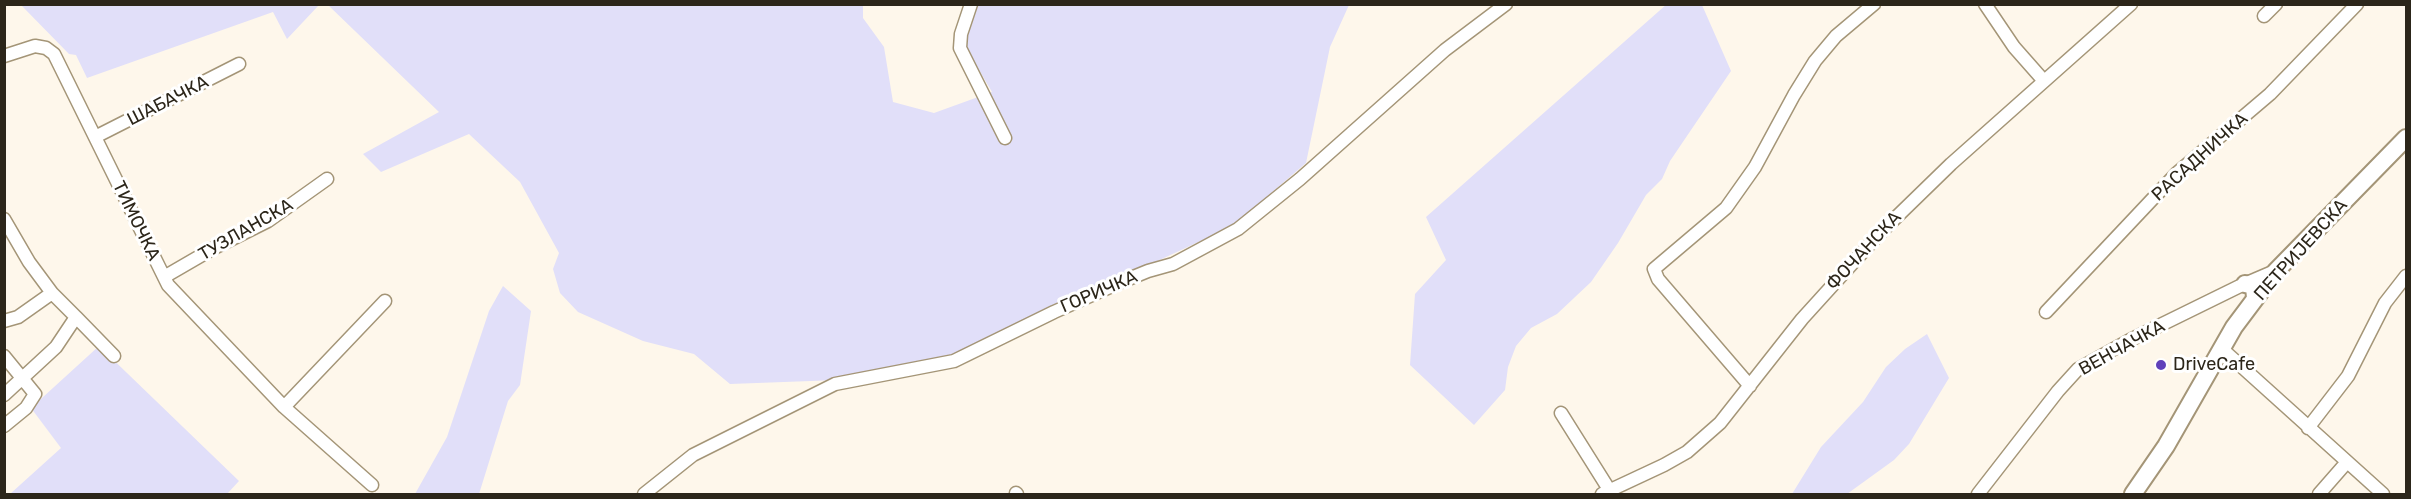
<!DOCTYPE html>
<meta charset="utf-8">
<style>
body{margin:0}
#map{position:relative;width:2411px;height:499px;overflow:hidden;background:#fef7eb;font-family:Rubik,sans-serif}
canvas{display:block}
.frame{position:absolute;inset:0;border:6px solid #2c261a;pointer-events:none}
</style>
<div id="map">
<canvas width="2411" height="499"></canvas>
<div class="frame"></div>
</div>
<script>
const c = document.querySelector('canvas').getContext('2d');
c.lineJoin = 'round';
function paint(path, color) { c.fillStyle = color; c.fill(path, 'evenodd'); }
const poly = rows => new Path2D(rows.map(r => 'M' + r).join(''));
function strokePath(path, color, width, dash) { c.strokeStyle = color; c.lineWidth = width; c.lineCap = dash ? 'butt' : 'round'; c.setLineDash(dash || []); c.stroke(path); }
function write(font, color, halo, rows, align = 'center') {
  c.font = font + ' Rubik,sans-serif'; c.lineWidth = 6; c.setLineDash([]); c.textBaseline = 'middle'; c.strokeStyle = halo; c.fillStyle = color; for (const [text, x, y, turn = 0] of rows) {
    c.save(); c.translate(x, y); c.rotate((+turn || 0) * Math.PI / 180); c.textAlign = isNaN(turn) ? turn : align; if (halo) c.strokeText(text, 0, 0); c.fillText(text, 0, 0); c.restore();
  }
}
paint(poly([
 [1667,4,1702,5,1731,71,1670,161,1662,179,1646,195,1618,243,1591,282,1557,314,1531,328,1516,346,1508,367,1505,390,1474,425,1410,365,1415,294,1446,260,1426,217],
 [21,5,319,5,287,39,273,12,87,78,76,55,69,54],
 [328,5,863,5,863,18,884,47,893,102,934,113,992,92,963,43,976,5,1349,5,1330,47,1306,163,1233,226,1112,282,973,350,838,380,730,384,694,354,643,341,578,312,560,293,553,269,559,253,520,182,469,134,381,172,363,154,439,112],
 [503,286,531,311,520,385,508,401,479,494,415,494,447,437,489,311],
 [1927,334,1949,378,1909,444,1894,460,1847,494,1792,494,1821,447,1863,402,1886,367,1905,349],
 [99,346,239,481,227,494,10,494,61,448,31,408]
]), '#e1dff9');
const minor = poly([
 [971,4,961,34,960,48,1005,138],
 [1985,4,2014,47,2044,81],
 [2264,16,2276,4],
 [4,56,35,46,46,48,54,54,168,285,284,407,385,301],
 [95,137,239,64],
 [4,219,29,262,52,293,18,317,4,321],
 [164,277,214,248,268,221,327,179],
 [2046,312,2177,173,2270,94,2357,4],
 [76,317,114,356],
 [2221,348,2383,494],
 [4,356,35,394,26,408,4,426],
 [1750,386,1658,279,1654,269,1726,208,1755,167,1794,95,1815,61,1836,36,1874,4],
 [4,395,56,347,76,317,52,293],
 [284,407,372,485],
 [1561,413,1610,491],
 [2308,428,2348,376,2385,303,2406,276],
 [1016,493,1017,494],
 [644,494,693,455,835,384,954,361,1054,312,1121,282,1148,271,1173,264,1238,229,1300,179,1445,50,1506,4],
 [1602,494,1664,465,1687,452,1720,423,1802,319,1880,233,1951,164,2131,4],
 [1978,494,2058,391,2078,369,2130,340,2240,286,2275,271],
 [2319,494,2347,462]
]);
const major = poly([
 [2245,284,2254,286,2255,298],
 [2133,494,2166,446,2234,327,2276,271,2406,138]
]);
strokePath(minor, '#a49577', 15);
strokePath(major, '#a49577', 20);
strokePath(minor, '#fff', 12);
strokePath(major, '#fff', 16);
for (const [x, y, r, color] of [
 [2161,365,6,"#6041ba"]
]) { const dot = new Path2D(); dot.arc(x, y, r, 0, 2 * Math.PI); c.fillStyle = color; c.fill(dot); strokePath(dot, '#fff', 2); }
write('18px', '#2c261a', '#fff', [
 ["ШАБАЧКА",168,101,-27],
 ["РАСАДНИЧКА",2200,157,-42],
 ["ТИМОЧКА",136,221,64],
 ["ТУЗЛАНСКА",246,230,-30],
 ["ПЕТРИЈЕВСКА",2301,250,-48],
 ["ФОЧАНСКА",1864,251,-47],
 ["ГОРИЧКА",1099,292,-23],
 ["ВЕНЧАЧКА",2122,348,-29]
]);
write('18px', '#2c261a', '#fff', [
 ["DriveCafe",2173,365]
], 'left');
</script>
